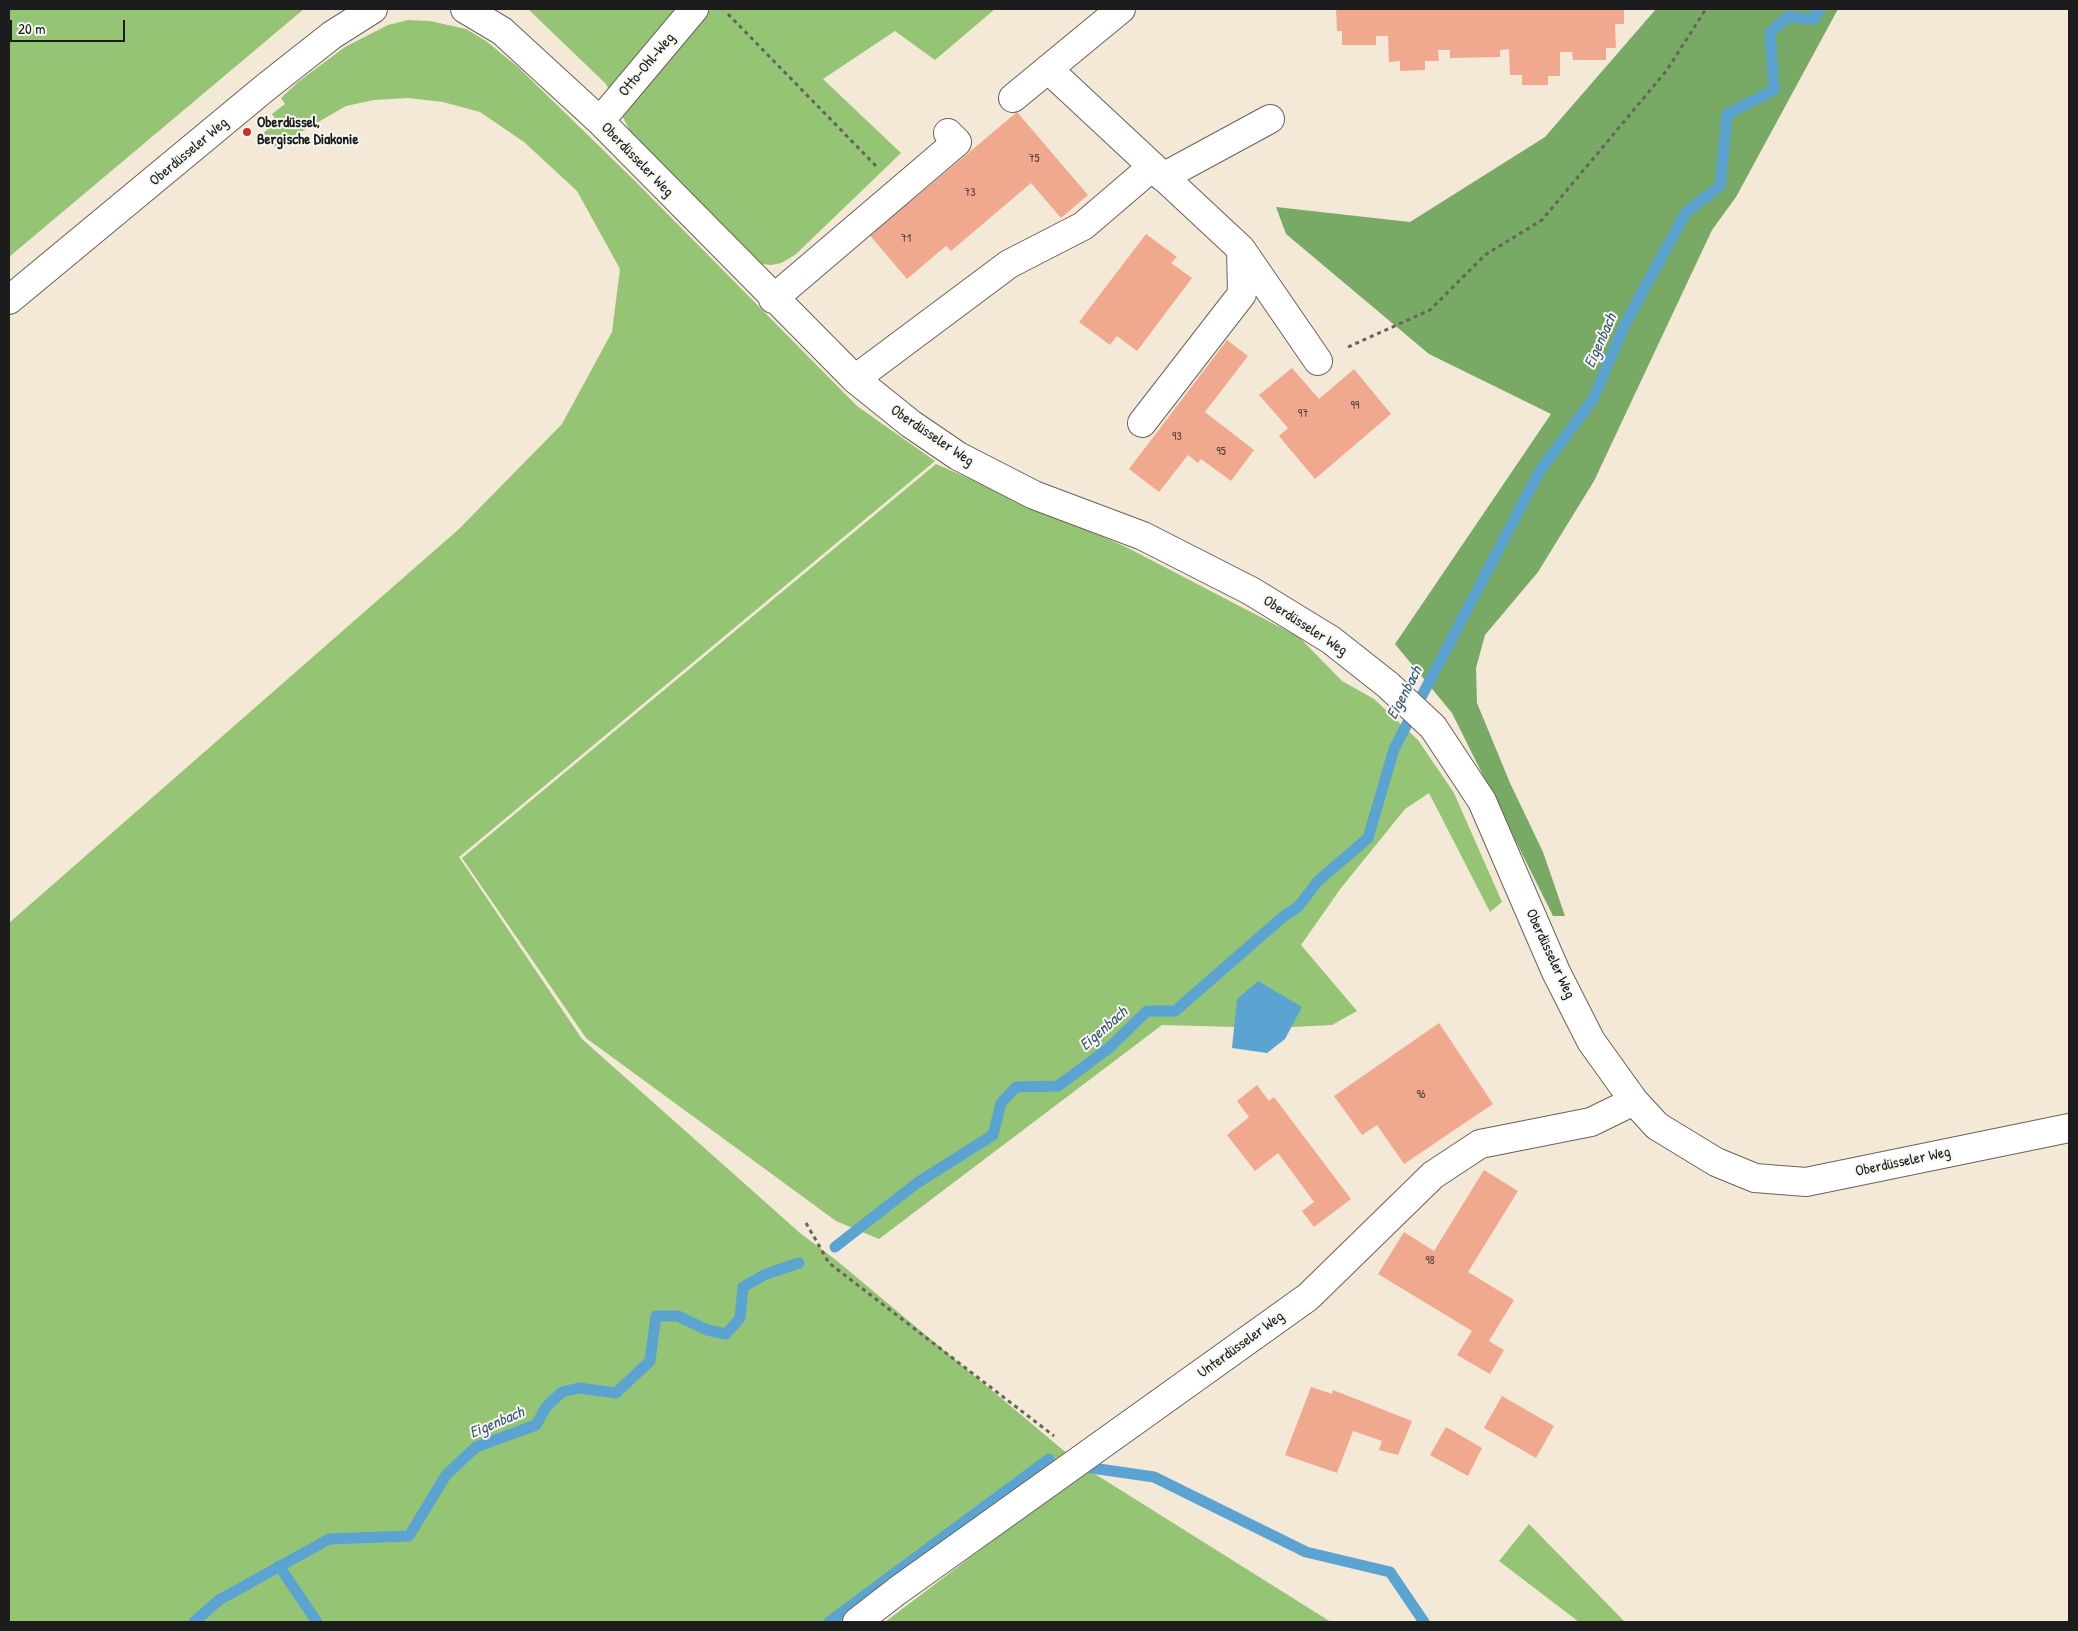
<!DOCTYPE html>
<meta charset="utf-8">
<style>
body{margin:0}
#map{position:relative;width:2078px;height:1631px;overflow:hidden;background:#f4e8d6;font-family:"Patrick Hand",sans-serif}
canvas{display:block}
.frame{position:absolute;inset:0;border:10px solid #1c1c1c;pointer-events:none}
.scale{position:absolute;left:10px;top:20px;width:115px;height:22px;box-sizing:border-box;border:2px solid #1c1c1c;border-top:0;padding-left:6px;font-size:15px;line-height:18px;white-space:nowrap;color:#1c1c1c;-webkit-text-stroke:4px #f6f6f2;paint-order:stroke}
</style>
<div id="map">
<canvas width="2078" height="1631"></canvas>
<div class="frame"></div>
<div class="scale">20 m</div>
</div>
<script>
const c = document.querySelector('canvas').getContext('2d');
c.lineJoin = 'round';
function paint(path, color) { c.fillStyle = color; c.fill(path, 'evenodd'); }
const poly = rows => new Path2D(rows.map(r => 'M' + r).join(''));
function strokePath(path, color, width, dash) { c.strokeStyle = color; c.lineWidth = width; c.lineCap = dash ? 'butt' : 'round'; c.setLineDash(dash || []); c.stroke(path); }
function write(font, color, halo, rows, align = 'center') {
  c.font = font + ' "Patrick Hand",sans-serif'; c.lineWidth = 4; c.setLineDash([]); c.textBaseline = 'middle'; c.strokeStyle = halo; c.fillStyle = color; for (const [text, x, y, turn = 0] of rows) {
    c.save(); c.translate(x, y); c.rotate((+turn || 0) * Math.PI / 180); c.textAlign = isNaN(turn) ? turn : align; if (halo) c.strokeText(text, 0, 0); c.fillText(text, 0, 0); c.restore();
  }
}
paint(poly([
 [9,9,304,9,9,257],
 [528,9,995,9,935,60,895,31,823,79,901,153,795,255,781,263,771,265,762,264,630,131,606,84],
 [408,20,430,21,466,29,486,41,518,67,635,181,857,406,935,461,459,857,582,1039,800,1233,836,1260,1069,1455,844,1622,9,1622,9,923,459,529,562,424,612,332,620,269,577,191,524,142,480,112,443,102,408,98,374,100,346,106,275,147,261,135,277,121,272,114,285,104,281,98,298,82,345,47,388,25],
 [936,464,1126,547,1299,637,1342,681,1374,699,1418,740,1454,793,1502,902,1490,912,1429,793,1405,809,1341,888,1301,945,1357,1011,1332,1025,1271,1028,1162,1025,879,1239,836,1221,586,1038,462,858],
 [1087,1469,1331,1622,885,1622],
 [1529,1524,1625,1622,1579,1622,1499,1561]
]), '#95c574');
paint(poly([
 [1656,9,1838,9,1736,197,1712,230,1594,481,1538,572,1485,635,1476,668,1477,703,1510,783,1543,852,1565,916,1553,916,1452,713,1395,644,1551,414,1429,354,1286,234,1276,207,1410,222,1545,137]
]), '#78aa66');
paint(poly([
 [1258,981,1302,1007,1285,1039,1267,1053,1232,1048,1237,999]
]), '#5ba4d2');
strokePath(poly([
 [835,1247,917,1183,993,1135,1001,1103,1016,1087,1058,1086,1109,1048,1147,1011,1175,1011,1284,916,1298,907,1318,881,1368,838,1394,749,1539,472,1593,399,1626,322,1686,212,1720,186,1727,114,1774,90,1770,33,1787,17,1814,19,1819,9],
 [1092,1468,1154,1477,1306,1552,1390,1572,1424,1622],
 [279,1566,317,1622],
 [194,1622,219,1600,329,1539,409,1536,446,1475,476,1447,536,1425,546,1407,562,1392,579,1388,616,1393,650,1361,656,1316,678,1316,707,1330,726,1334,740,1318,743,1287,766,1274,799,1263],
 [829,1622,1049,1459]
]), '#5ba4d2', 11);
paint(poly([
 [1336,9,1624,9,1624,24,1615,24,1616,48,1606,48,1606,60,1573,60,1572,52,1560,52,1560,76,1548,76,1548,85,1522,85,1522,75,1510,75,1509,49,1500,50,1500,57,1450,58,1450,50,1438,50,1439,61,1425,61,1425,70,1400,71,1400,61,1389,62,1388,36,1376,36,1376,45,1342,45,1342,31,1337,31],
 [1017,112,1088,195,1061,218,1031,183,951,251,946,246,907,279,867,232,905,199,909,203],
 [1146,234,1177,257,1171,263,1192,278,1137,351,1117,336,1110,345,1079,322],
 [1227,340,1248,356,1205,412,1254,450,1231,481,1201,459,1198,463,1188,455,1159,492,1129,469],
 [1292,368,1319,399,1354,369,1391,414,1315,479,1279,436,1288,428,1259,395],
 [1439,1023,1493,1104,1404,1164,1377,1125,1362,1135,1334,1096],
 [1257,1085,1269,1101,1274,1097,1351,1199,1314,1227,1302,1211,1314,1202,1278,1153,1255,1171,1227,1135,1249,1117,1237,1101],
 [1484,1170,1518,1191,1468,1272,1514,1300,1489,1341,1504,1350,1490,1374,1457,1355,1472,1331,1378,1274,1404,1232,1434,1251],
 [1311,1387,1332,1394,1333,1390,1412,1421,1398,1455,1379,1450,1382,1441,1353,1431,1337,1473,1285,1455],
 [1502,1396,1554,1426,1536,1458,1484,1428],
 [1446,1427,1482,1448,1468,1476,1430,1455]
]), '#f0a98f');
const minor = poly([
 [465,9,502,31,600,121,855,379,911,424,958,456,1034,495,1143,536,1251,591,1331,640,1388,685,1433,727,1482,801,1556,972,1591,1041,1634,1101,1657,1126,1716,1162,1755,1178,1806,1182,2069,1128],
 [1048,69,1241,249,1318,361],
 [1013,98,1121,9],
 [600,121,694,9],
 [1163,177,1270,119],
 [773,299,957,142,948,133],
 [9,300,266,87,332,35,373,9],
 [855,379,1009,264,1083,226,1152,167],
 [1142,423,1242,294,1241,249],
 [857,1622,897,1591,1308,1297,1433,1175,1480,1144,1591,1122,1634,1101]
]);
strokePath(minor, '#68635d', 30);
strokePath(poly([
 [728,14,877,167],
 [1348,347,1430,310,1485,255,1542,220,1667,70,1706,9],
 [806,1223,829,1263,1054,1436]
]), '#68635d', 3, [4, 4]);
strokePath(minor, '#fff', 28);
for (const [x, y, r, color] of [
 [247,132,5,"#c8321e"]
]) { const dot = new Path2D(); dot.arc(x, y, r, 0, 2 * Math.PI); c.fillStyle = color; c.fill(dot); strokePath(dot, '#f6f6f2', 2); }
write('12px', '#513f39', null, [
 ["75",1034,159],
 ["73",970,193],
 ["71",906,239],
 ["99",1355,406],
 ["97",1303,414],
 ["93",1177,437],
 ["95",1221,452],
 ["96",1421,1095],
 ["98",1430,1261]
]);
write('15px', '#1c1c1c', '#f6f6f2', [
 ["Otto-Ohl-Weg",647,65,-50],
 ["Oberdüsseler Weg",189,152,-40],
 ["Oberdüsseler Weg",637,160,46],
 ["Oberdüsseler Weg",932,436,34],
 ["Oberdüsseler Weg",1305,626,33],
 ["Oberdüsseler Weg",1550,954,65],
 ["Oberdüsseler Weg",1903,1162,-12],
 ["Unterdüsseler Weg",1241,1345,-36]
]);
write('bold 15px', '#1c1c1c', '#f6f6f2', [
 ["Oberdüssel,",257,123],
 ["Bergische Diakonie",257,140]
], 'left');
write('italic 16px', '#38596e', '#f6f6f2', [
 ["Eigenbach",1601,341,-66],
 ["Eigenbach",1405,693,-62],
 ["Eigenbach",1104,1029,-41],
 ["Eigenbach",497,1423,-23]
]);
</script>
